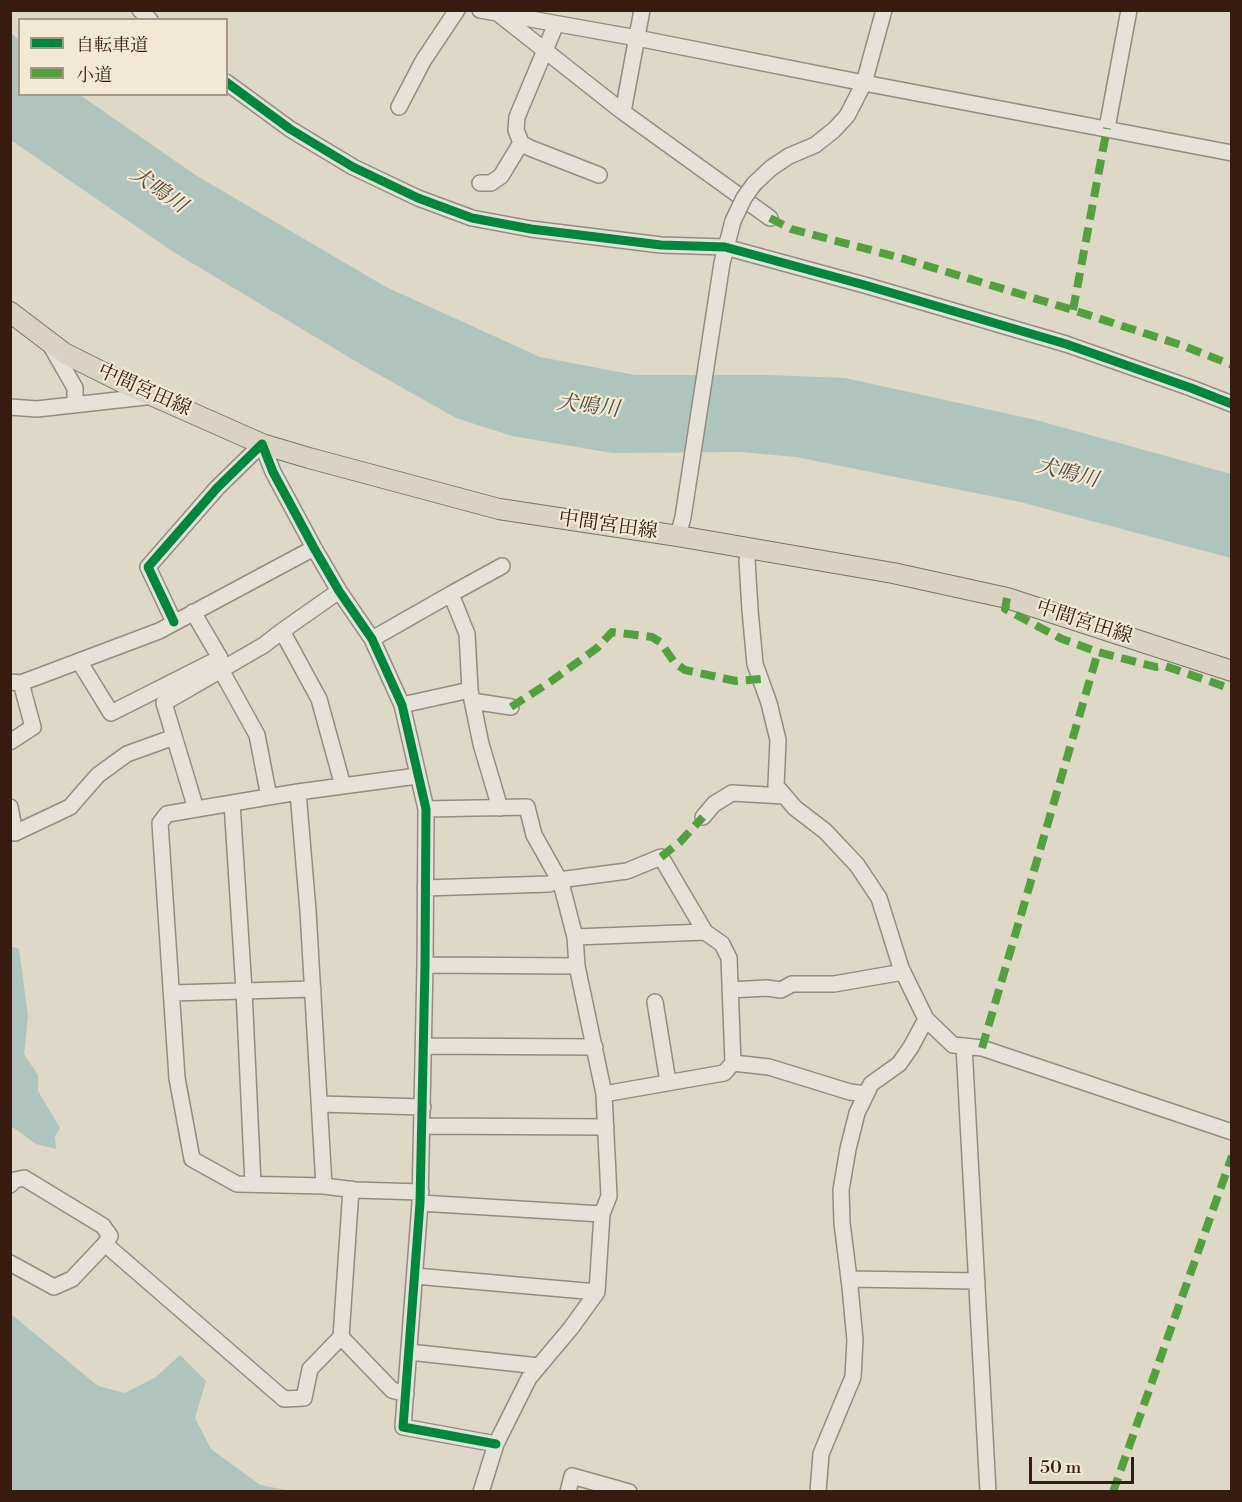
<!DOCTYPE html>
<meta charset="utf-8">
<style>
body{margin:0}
#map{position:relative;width:1242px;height:1502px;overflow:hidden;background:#ded8c6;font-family:"Libre Bodoni","Noto Serif JP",serif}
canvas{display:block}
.frame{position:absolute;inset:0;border:12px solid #361b0e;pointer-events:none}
.legend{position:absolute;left:18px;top:18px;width:210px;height:78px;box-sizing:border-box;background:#f1e9d3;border:2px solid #a69784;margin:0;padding:8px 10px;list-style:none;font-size:18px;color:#361b0e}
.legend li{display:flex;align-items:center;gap:12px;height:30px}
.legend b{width:30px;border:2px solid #a69784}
.scale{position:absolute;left:1029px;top:1457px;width:105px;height:27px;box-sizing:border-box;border:3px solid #361b0e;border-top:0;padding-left:8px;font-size:18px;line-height:21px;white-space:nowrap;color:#361b0e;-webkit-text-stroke:4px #f1e9d3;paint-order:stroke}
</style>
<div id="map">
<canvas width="1242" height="1502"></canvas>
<div class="frame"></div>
<ul class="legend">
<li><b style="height:8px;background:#00873e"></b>自転車道</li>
<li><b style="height:8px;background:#53a13e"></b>小道</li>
</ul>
<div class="scale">50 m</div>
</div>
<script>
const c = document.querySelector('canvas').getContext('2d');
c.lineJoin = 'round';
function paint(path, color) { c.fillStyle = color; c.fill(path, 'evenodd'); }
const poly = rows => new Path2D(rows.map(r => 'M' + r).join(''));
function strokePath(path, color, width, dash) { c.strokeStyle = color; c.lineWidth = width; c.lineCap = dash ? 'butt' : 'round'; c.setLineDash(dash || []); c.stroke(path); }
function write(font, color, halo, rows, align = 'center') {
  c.font = font + ' "Libre Bodoni","Noto Serif JP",serif'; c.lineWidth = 4.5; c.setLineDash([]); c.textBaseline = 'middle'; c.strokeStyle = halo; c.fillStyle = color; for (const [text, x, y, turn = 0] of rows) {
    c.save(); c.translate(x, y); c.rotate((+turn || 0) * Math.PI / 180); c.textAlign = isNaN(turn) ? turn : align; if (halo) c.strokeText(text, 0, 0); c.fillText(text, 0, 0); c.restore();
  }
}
paint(poly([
 [10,32,19,40,20,94,80,95,197,176,386,287,540,357,635,375,768,375,845,378,1036,420,1231,474,1231,558,1020,502,796,457,740,452,612,453,512,436,456,418,362,365,172,251,11,140],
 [11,946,19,949,28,1016,24,1054,38,1075,38,1091,60,1128,55,1136,56,1149,36,1144,14,1128,11,1128],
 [11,1314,98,1386,125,1393,156,1377,180,1355,206,1381,195,1418,211,1449,260,1485,291,1491,11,1491]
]), '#aec4bc');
const minor = poly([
 [140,10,150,20],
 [480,10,637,38,864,83,1232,153],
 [500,15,623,112,770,218],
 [556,24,517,117,516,130,521,143,530,148,599,175],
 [226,82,290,129,353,167,418,198,472,218,531,229,661,245,725,247,868,286,1066,344,1191,388,1232,404],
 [399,107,423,61,457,10],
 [623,112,642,10],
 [1107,128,1129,10],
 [480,183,491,183,501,176,521,143],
 [754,184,771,168,789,156,815,145,834,130,847,116,864,83,884,10],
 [51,346,75,388,75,405],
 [10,407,37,409,154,396],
 [678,536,683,517,722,263,733,221],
 [749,549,747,560,750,610,755,664,769,703,778,740,776,786,795,808,825,831,857,865,879,898,901,968,926,1019,953,1045,982,1048,1232,1132],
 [451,594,502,566],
 [174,622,148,567,217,488,262,444,273,472,314,548,339,591,372,639,402,705,426,809,425,965,420,1203,403,1427,496,1444],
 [282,631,339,591],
 [372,639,451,594,467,634,470,690],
 [79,661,111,713,220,658,193,612],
 [221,670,257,735,269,797],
 [10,682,21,683,159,631,314,548],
 [472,701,511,707],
 [402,705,470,690,481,744,500,808],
 [10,742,33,727,21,683],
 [417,776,298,792,167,814,160,823,177,1078,192,1159,237,1184,324,1186,355,1190,421,1192],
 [298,792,308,911,324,1186],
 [232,803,244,990,253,1184],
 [10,807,15,833,70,807,98,775,127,754,174,737],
 [196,809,164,703,264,645,282,631,319,699,343,786],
 [426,809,527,807,534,835,561,883,575,937,577,966,604,1094,609,1196,602,1214,597,1292,571,1328,529,1378,496,1444,481,1492],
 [703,817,714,804,732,793,784,796],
 [425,888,549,884,559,880,627,871,661,857,705,932,575,937],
 [425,965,577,966],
 [730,990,767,988,781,990,792,984,834,984,903,972],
 [172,993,313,989],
 [655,1002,668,1082],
 [424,1046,595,1047],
 [964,1046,988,1492],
 [733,1063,769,1067,850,1092,866,1094],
 [604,1094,724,1073,733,1063,729,958,722,944,705,932],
 [320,1104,423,1107],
 [423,1126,606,1127],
 [10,1185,15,1180,24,1178,103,1226,110,1236,105,1244,72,1279,54,1287,10,1263],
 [420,1203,602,1214],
 [105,1244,284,1399,304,1398,310,1369,341,1337,392,1390,406,1394],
 [415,1276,597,1292],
 [849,1279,977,1281],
 [341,1337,351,1189],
 [409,1352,539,1366],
 [568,1492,572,1476,629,1492],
 [818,1492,821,1454,853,1377,855,1340,850,1287,842,1223,841,1190,848,1149,857,1113,871,1084,899,1064,911,1047,926,1019]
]);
const major = poly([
 [10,312,64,353,124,383,262,444,309,458,499,509,678,536,893,573,1007,598,1232,671]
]);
strokePath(minor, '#938c80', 18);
strokePath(major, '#7a7368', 22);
strokePath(minor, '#e6e2da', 15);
strokePath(major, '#dad3c4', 20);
const minorBridge = poly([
 [733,221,744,198,754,184]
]);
strokePath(minorBridge, '#938c80', 18, []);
strokePath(minorBridge, '#e6e2da', 15);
strokePath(poly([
 [770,218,791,229,901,258,1073,310,1184,346,1232,365],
 [1073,310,1107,128],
 [1007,598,1005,609,1062,639,1098,652,1156,667,1165,666,1232,689],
 [511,707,550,682,597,648,612,632,652,637,660,642,675,663,685,670,736,681,761,679],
 [661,857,680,842,703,817],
 [982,1048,1098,652],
 [1113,1492,1232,1156]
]), '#53a13e', 8, [15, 8]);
strokePath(poly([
 [226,82,290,129,353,167,418,198,472,218,531,229,661,245,725,247,868,286,1066,344,1191,388,1232,404],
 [174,622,148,567,217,488,262,444,273,472,314,548,339,591,372,639,402,705,426,809,425,965,420,1203,403,1427,496,1444]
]), '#00873e', 9);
write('20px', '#361b0e', '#f1e9d3', [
 ["中間宮田線",144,391,24],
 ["中間宮田線",608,526,8],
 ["中間宮田線",1084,623,18]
]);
write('italic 21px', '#544b41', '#f1e9d3', [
 ["犬鳴川",158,191,35],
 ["犬鳴川",588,407,7],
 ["犬鳴川",1067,474,14]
]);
</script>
